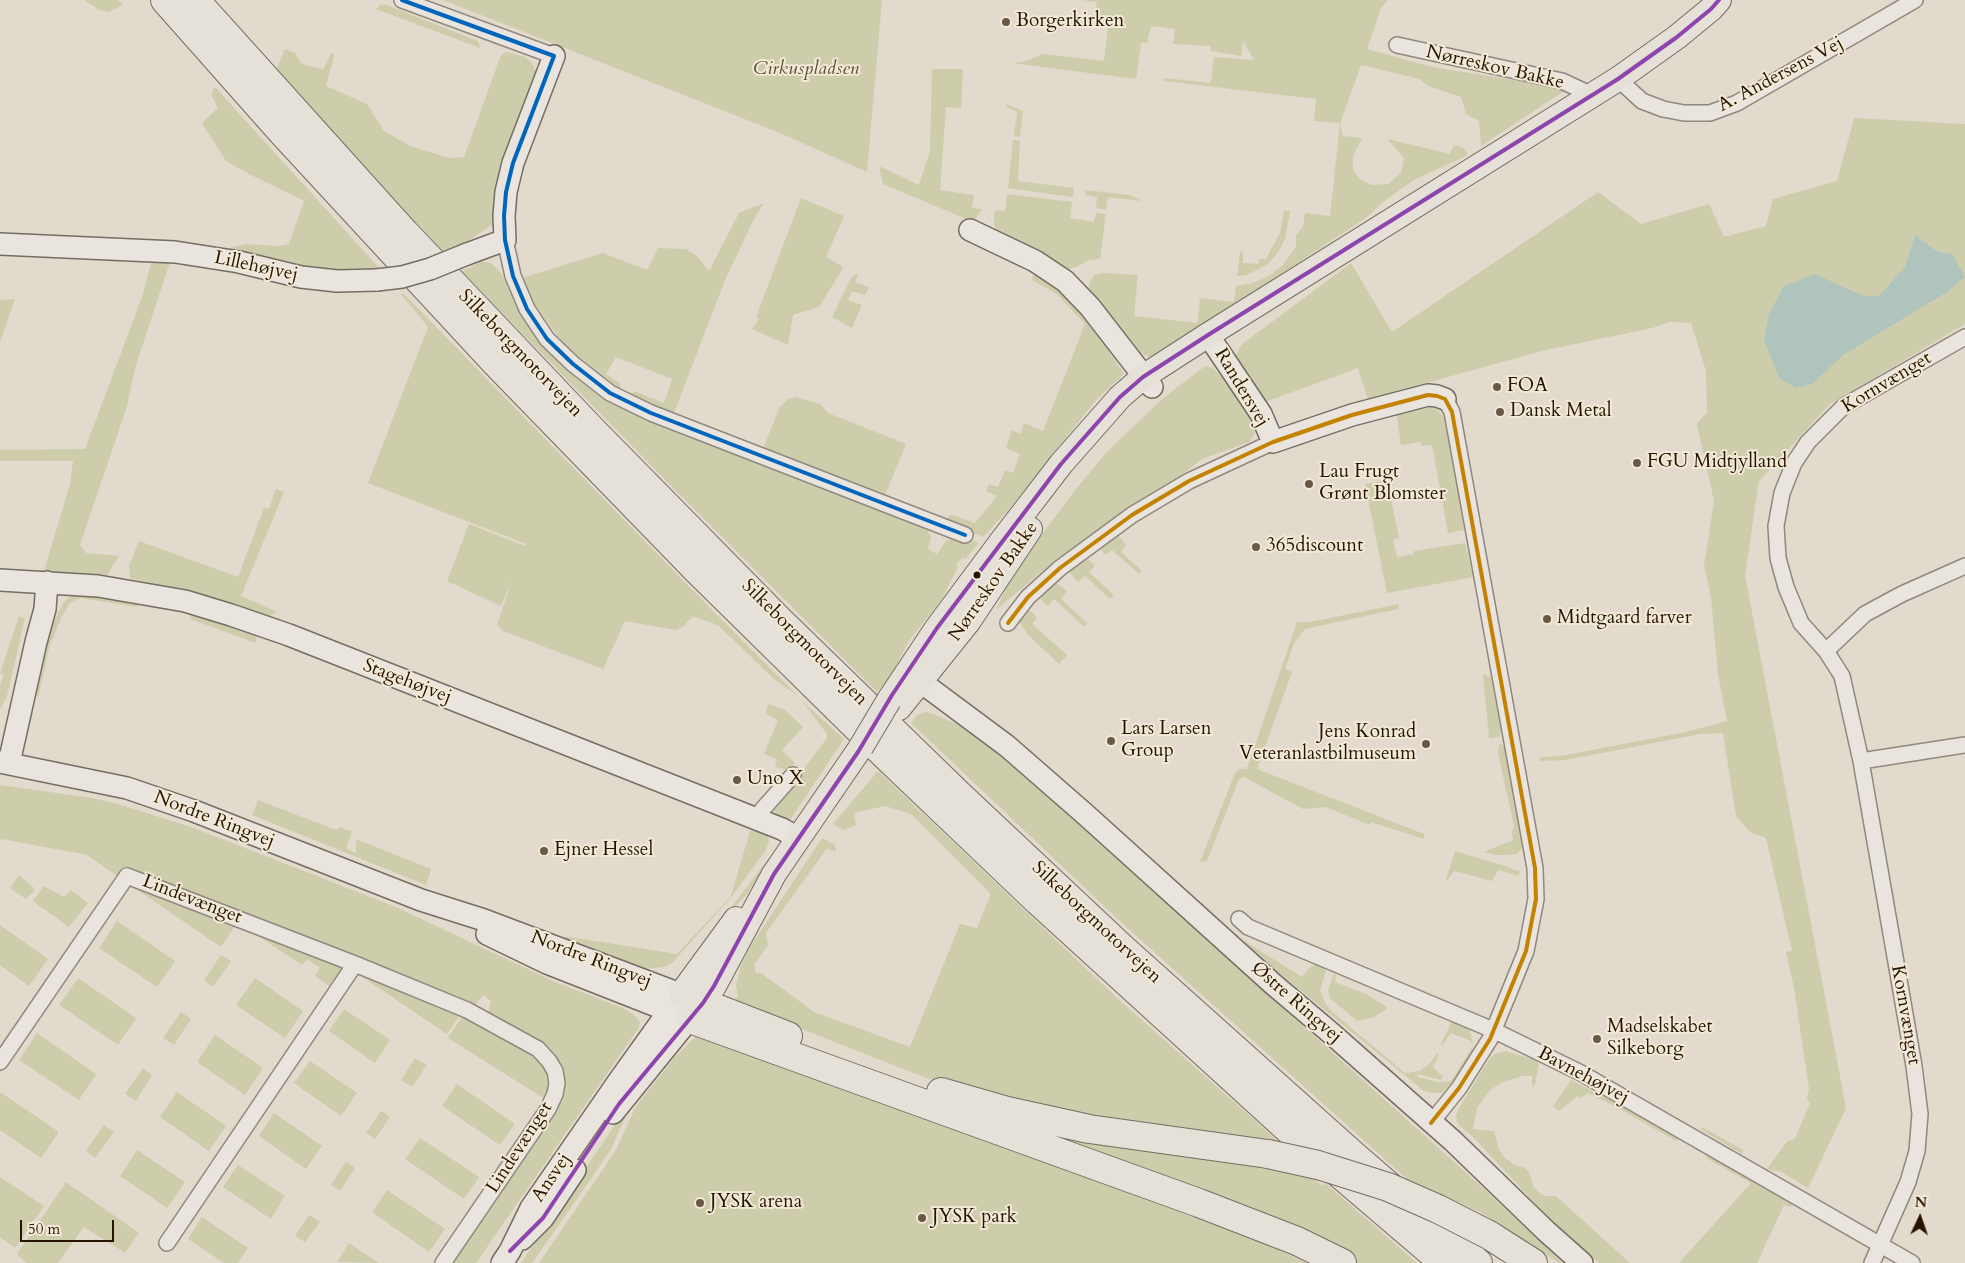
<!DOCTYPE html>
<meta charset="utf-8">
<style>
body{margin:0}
#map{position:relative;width:1965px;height:1263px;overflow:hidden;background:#e2dacc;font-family:Cardo,serif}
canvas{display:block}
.north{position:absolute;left:1895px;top:1193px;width:50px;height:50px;-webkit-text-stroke:4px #f3e9d7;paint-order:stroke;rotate:3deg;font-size:14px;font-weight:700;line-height:20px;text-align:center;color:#261400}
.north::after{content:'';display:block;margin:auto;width:18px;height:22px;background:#261400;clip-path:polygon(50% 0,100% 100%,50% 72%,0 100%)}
.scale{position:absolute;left:20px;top:1220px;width:94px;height:22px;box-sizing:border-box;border:2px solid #261400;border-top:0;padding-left:6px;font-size:15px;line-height:18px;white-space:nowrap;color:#261400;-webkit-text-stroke:4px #f3e9d7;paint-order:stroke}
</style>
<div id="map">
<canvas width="1965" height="1263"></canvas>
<div class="north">N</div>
<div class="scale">50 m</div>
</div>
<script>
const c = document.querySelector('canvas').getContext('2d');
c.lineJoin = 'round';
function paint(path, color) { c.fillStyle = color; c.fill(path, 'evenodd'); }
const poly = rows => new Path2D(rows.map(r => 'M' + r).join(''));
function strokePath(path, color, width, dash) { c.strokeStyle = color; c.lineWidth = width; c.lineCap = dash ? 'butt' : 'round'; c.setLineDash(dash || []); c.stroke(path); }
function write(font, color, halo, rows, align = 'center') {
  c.font = font + ' Cardo,serif'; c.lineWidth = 4; c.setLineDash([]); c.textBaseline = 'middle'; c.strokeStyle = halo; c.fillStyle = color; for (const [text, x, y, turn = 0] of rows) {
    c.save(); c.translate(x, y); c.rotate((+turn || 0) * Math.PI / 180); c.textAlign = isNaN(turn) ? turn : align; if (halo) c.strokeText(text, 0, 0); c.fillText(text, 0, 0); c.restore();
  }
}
paint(poly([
 [85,0,118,0,123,5,108,12,99,10],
 [443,0,882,0,867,172,780,133],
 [1082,0,1388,0,1381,8,1367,49,1432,67,1559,87,1564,91,1481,146,1479,121,1466,114,1461,97,1428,86,1420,79,1361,65,1340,123,1343,136,1362,138,1353,156,1353,170,1360,179,1372,185,1388,184,1401,173,1404,158,1387,139,1450,154,1454,145,1464,148,1468,155,1414,180,1383,202,1366,218,1156,356,1150,357,1135,351,1089,292,1089,284,1094,275,1102,273,1138,275,1134,316,1197,323,1200,298,1234,302,1236,286,1253,283,1269,276,1283,265,1296,247,1296,235,1303,227,1305,213,1330,216,1340,123,1314,121,1316,99,1164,81,1164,78,1211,83,1214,57,1254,60,1243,41,1241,56,1211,51,1211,46,1173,44,1175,29,1151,26,1147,43,1141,43,1136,79,1012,63,1024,62,1043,54,1104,61,1109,20,1095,16,1097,2],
 [380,5,387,5,478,41,480,48,376,9],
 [285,49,295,53,302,64,323,69,332,52,334,56,326,86,367,104,384,131,410,146,449,158,464,157,501,55,507,52,525,57,532,63,537,74,492,225,465,243,442,251,276,69],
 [932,69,963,69,961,108,946,107,940,190,974,195,972,208,982,209,974,221,971,221,883,184,879,166,919,185,930,151],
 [215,87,322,205,380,269,352,273,312,270,227,249,245,244,279,246,289,244,304,201,251,175,226,161,202,123,218,108,211,94],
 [1006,104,1023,111,1020,137,1014,136,1017,112,1005,106],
 [1854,118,1965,124,1965,324,1830,404,1759,481,1745,575,1846,1108,1808,1188,1782,1172,1767,1169,1784,1145,1788,1141,1795,1139,1810,1103,1807,1099,1809,1089,1794,988,1786,952,1792,951,1766,838,1750,832,1736,816,1723,733,1700,734,1566,760,1541,761,1539,758,1566,755,1686,732,1727,721,1718,674,1711,597,1704,566,1714,501,1697,424,1707,412,1706,371,1691,323,1670,322,1652,328,1546,350,1368,399,1358,368,1265,402,1242,369,1236,355,1241,345,1351,263,1392,332,1598,192,1641,224,1709,204,1724,237,1766,226,1773,199,1837,181],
 [1013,140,1020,141,1018,181,1074,188,1073,197,1008,188],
 [1085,190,1130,195,1141,201,1108,197,1106,210,1096,208,1097,197,1085,195],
 [1007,194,1072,202,1070,218,1094,222,1096,213,1106,214,1100,259,1089,260,1076,267,1067,270,1058,267,997,232,994,224,995,210,1005,211],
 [801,198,844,216,826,257,842,266,842,270,819,307,793,315,788,345,752,329,759,319,756,317],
 [764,203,754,219,725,280,674,413,669,413,630,395,634,391,664,403,672,379,616,357,606,374,621,384,619,390,602,378,566,347,535,305,522,278,603,253,647,270,658,248,686,249,697,256,709,271,739,213],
 [1284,211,1290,211,1285,239,1278,252,1268,264,1255,271,1246,275,1237,276,1240,251,1243,252,1243,263,1258,264,1260,259,1266,259,1280,233],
 [152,260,170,262,135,368,127,406,80,545,86,553,119,556,107,575,44,571,70,484,73,461,0,461,0,450,85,449,142,297],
 [480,261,491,263,501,273,522,316,543,345,577,378,604,399,633,413,927,530,931,537,928,549,937,554,946,541,955,538,969,539,979,543,965,559,962,558,957,564,957,569,941,600,909,641,889,679,877,692,676,491,461,271,475,265,475,262],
 [856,273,858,274,855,282,869,287,865,295,852,291,848,300,862,305,852,328,832,317,850,280],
 [1039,273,1075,300,1124,374,1096,400,1010,508,983,537,950,524,947,521,948,516,952,515,975,523,997,496,986,491,989,484,998,487,1005,470,1013,473,1020,454,1006,448,1012,430,1020,434,1024,423,1043,431,1085,324,1057,294,1032,280,1034,274],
 [403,293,712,610,798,696,775,680,719,626,693,616,684,626,676,630,625,621,603,669,503,631,497,625,513,577,501,606,447,581,469,524,525,546,526,544,368,483,428,327,401,294],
 [15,299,0,342,0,300],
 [1205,366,1212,368,1223,378,1256,423,1255,433,1249,442,1202,459,1175,480,1108,522,1054,561,996,610,1009,582,1040,537,1076,489,1106,453,1162,399],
 [796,397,820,404,828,413,906,444,884,498,762,451,780,407,788,399],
 [1429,406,1437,410,1445,419,1466,527,1465,530,1448,533,1432,445,1421,446,1421,442,1401,445,1396,411],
 [1387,480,1399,538,1393,539,1397,557,1414,554,1414,551,1465,543,1474,577,1387,593,1365,484],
 [276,489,284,492,241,596,277,612,270,616,222,601,130,578,129,566,139,541,238,577,264,508,269,509],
 [1115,536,1120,537,1126,545,1121,552,1142,571,1139,574,1112,550,1106,555,1101,550,1102,544],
 [1081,559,1089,560,1095,566,1089,572,1114,595,1110,599,1085,576,1078,582,1073,577,1070,572,1071,567],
 [1051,584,1058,584,1067,591,1061,599,1087,623,1084,627,1054,599,1048,606,1041,600,1043,592],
 [82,593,138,601,138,607,80,598,70,603,61,618,49,648,39,694,34,699,40,665,55,619,64,602,70,596],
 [1399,604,1398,609,1305,629,1294,643,1285,669,1292,672,1257,769,1424,834,1424,839,1371,822,1370,825,1326,807,1303,809,1244,777,1239,779,1207,861,1200,862,1235,773,1240,769,1247,769,1297,622,1310,622],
 [1027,610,1032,612,1037,618,1032,624,1067,655,1059,664,1028,635,1018,620],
 [191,613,257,632,256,643,190,619],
 [19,616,25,618,7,696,0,709,0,685,4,675,0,674],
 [1483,674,1493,678,1499,713,1501,731,1499,737,1489,738],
 [802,701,844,739,790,820,787,821,777,817,774,811,775,807,827,738,827,734],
 [768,704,785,710,803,727,782,750,795,763,789,770,775,767,777,759,764,754,778,720,766,714],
 [926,712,936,715,966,728,1020,771,1485,1190,1563,1263,1559,1263,1479,1212,1408,1180,1122,923,911,723,917,715],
 [1499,744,1503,745,1506,750,1524,846,1517,854,1508,855,1495,855,1484,852,1513,840,1512,832,1514,826,1498,753],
 [878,771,1116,997,1279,1142,1084,1117,986,1095,924,1077,740,1005,735,998,738,997,736,985,741,966,750,947,822,838,835,845,836,852,827,848,766,933,768,945,754,965,756,973,761,973,814,1012,910,1047,960,924,977,928,991,894,911,814,885,806,854,813,856,825,844,830,833,824],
 [0,785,92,798,118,804,191,827,396,907,555,982,620,1007,632,1013,640,1022,638,1029,476,1263,451,1263,563,1095,565,1089,564,1068,551,1049,487,1016,491,1001,483,995,474,1007,126,868,122,868,117,876,87,855,2,839,0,841],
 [258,800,336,830,340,827,352,832,346,848,356,853,356,839,431,869,426,885,252,815],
 [758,830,768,836,769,841,766,850,732,896,672,963,663,967,643,969,560,937,570,937,677,954,731,896,750,831],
 [1455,851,1505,866,1520,872,1518,876,1498,870,1492,881,1454,871,1445,883],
 [772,854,771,859,747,894,717,926],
 [19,875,33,887,34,891,26,899,10,888],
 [136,885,236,924,221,947,133,887],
 [44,886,64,897,71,890,88,903,69,927,33,901],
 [117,921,175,961,157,987,99,948],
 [0,925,48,959,29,986,0,965],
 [249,930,339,965,343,967,343,970,331,987,315,976,320,968,307,959,302,965],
 [1243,940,1302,977,1310,967,1316,964,1323,965,1326,971,1320,990,1324,1001,1331,1011,1405,1073,1420,1071,1429,1064,1437,1054,1439,1055,1433,1067,1443,1077,1441,1080,1417,1074,1418,1077,1437,1082,1451,1081,1473,1046,1471,1041,1451,1033,1442,1045,1441,1044,1451,1023,1458,1022,1470,1031,1473,1046,1471,1055,1453,1082,1442,1093,1432,1093,1424,1091,1272,967],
 [221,955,231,961,213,987,204,980],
 [1336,973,1335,982,1366,994,1388,1008,1374,1017,1357,1021,1330,998,1328,992,1329,988,1333,975],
 [358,974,361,974,461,1014,447,1034],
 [78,978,136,1018,118,1045,59,1005],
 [255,978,303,1011,285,1038,236,1005],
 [344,1009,390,1040,375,1063,329,1031],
 [181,1012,191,1019,174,1045,163,1038],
 [464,1013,534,1057,544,1066,550,1078,551,1089,545,1099,448,1038],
 [37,1033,96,1074,79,1100,19,1060],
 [215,1035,263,1068,245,1095,197,1062],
 [697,1035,747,1051,1268,1245,1307,1263,539,1263,616,1150,636,1106,675,1057],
 [1505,1051,1539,1061,1535,1084,1532,1087,1532,1076,1522,1076,1501,1083,1490,1090,1477,1108,1473,1129,1494,1131,1499,1150,1505,1158,1515,1165,1525,1168,1529,1172,1533,1186,1538,1192,1545,1196,1556,1196,1630,1263,1599,1263,1548,1217,1474,1138,1457,1123,1456,1116,1459,1108,1490,1058,1495,1054],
 [415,1058,427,1065,412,1087,401,1080],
 [310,1061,357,1093,341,1116,294,1083],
 [143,1068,152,1075,136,1101,125,1094],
 [1571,1080,1678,1136,1678,1139,1676,1141,1620,1109,1588,1093,1580,1098,1578,1096,1559,1111,1553,1106],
 [457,1084,515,1124,500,1145,442,1106],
 [912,1091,1313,1178,1322,1186,1325,1183,1417,1263,1351,1263],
 [0,1092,59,1132,41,1158,0,1130],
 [177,1092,226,1126,209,1151,160,1117],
 [630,1107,610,1151,570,1209,532,1263,521,1263,617,1122],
 [381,1111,390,1117,375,1139,366,1133],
 [274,1113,322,1146,306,1169,259,1136],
 [104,1125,114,1132,95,1158,86,1151],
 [1702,1127,1743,1150,1742,1154,1700,1129],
 [420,1138,479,1177,464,1199,405,1159],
 [137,1150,185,1182,167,1208,120,1176],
 [1708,1155,1794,1203,1791,1207,1784,1205,1757,1263,1679,1263,1751,1183,1706,1158],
 [346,1162,355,1168,340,1191,331,1185],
 [238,1165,285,1196,271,1219,223,1187],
 [0,1177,44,1206,15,1248,0,1237],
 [66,1182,139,1233,125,1253,84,1227,58,1263,26,1263,17,1254],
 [387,1190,445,1229,429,1252,372,1212],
 [309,1215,320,1222,305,1242,295,1236],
 [202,1217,248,1248,238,1263,224,1263,188,1239],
 [349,1243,379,1263,337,1262]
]), '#cdccab');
paint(poly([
 [1915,235,1938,252,1952,254,1965,277,1947,292,1843,355,1812,384,1796,388,1779,378,1764,340,1769,314,1784,286,1815,274,1863,296,1879,296,1905,267]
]), '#afc4bd');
const street = poly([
 [402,0,554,56],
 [1397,45,1562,81,1592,95],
 [1618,79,1642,101,1663,109,1684,113,1710,113,1737,103,1915,0],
 [505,240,513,276,527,309,547,339,573,364,610,393,651,413,965,535],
 [1008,623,1028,597,1060,568,1132,515,1189,481,1273,442],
 [1826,651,1865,614,1902,594,1965,566],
 [1861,761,1965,745],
 [757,819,762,810,793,775],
 [1239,919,1248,927,1493,1030,1581,1073,1912,1263],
 [0,1062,127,876,355,964,467,1010,538,1049,549,1061,555,1071,557,1083,555,1094,548,1109,443,1263],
 [1431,1123,1459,1088,1490,1039,1526,951,1536,899,1535,868,1452,412,1445,399],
 [167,1243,355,964],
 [1872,1263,1908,1182,1917,1151,1920,1114,1914,1066,1861,761,1842,676,1826,651,1801,623,1786,587,1778,558,1776,526,1782,493,1794,463,1808,442,1844,406,1965,337]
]);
const secondary = poly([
 [970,230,1035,261,1065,281,1090,307,1152,387],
 [0,244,175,252,239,262,301,277,337,281,377,280],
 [467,254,505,240,504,216,506,192,513,163,554,56],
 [1208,335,1261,414,1273,442,1352,415,1428,395,1437,396,1445,399],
 [0,580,98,586,185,601,231,615,289,635,782,829,798,838],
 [921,682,1007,746,1086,815,1273,984,1332,1034,1453,1141,1546,1231,1582,1263],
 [0,762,127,788,194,811,421,900,484,920,696,1000],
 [9,763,36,642,45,609,47,582],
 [487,934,547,963,682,1016],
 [613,1113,699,1007],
 [522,1239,543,1218,575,1170],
 [502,1263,510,1251,531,1208,618,1082,681,994]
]);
const primary = poly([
 [889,700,937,628,1001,542,1061,464,1120,397,1143,377,1208,335,1618,79,1677,37,1711,9,1719,0],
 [899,708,968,622,1030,529],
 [681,994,736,919],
 [703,1003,714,986,774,874,861,747]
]);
const highway = poly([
 [165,0,282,132,392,251,495,362,696,569,887,757,1038,901,1299,1139,1444,1263],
 [195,0,405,233,592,430,779,620,958,794,1124,950,1353,1155,1478,1263],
 [703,1003,788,1036],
 [690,1019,1199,1203,1297,1241,1342,1263],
 [941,1092,1007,1111,1089,1129,1268,1154],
 [1489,1235,1533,1263]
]);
strokePath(street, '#8f887d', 18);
strokePath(secondary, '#746d62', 24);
strokePath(primary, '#746d62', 26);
strokePath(highway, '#746d62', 30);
strokePath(street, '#e9e4dd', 15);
strokePath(secondary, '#e9e4dd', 21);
strokePath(primary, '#e5e0d8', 24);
strokePath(highway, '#e5e0d8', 28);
const secondaryBridge = poly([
 [377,280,402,277,430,269,467,254]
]);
const primaryBridge = poly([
 [861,747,889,700]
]);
const highwayBridge = poly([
 [1268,1154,1318,1165,1388,1187,1438,1209,1489,1235]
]);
strokePath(secondaryBridge, '#746d62', 24, []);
strokePath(primaryBridge, '#746d62', 26, []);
strokePath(highwayBridge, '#746d62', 30, []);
strokePath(secondaryBridge, '#e9e4dd', 21);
strokePath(primaryBridge, '#e5e0d8', 24);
strokePath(highwayBridge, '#e5e0d8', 28);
strokePath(poly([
 [510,1251,543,1218,619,1104,703,1003,714,986,774,874,858,752,892,695,937,628,1061,464,1120,397,1143,377,1208,335,1618,79,1677,37,1711,9,1719,0]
]), '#8e44ad', 4);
strokePath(poly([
 [402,0,554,56,513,163,506,192,504,216,505,240,513,276,527,309,547,339,573,364,610,393,651,413,965,535]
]), '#0065bd', 4);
strokePath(poly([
 [1008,623,1028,597,1060,568,1132,515,1189,481,1273,442,1352,415,1428,395,1437,396,1445,399,1452,412,1535,868,1536,899,1526,951,1490,1039,1459,1088,1431,1123]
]), '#c38200', 4);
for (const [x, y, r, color] of [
 [1006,22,5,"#685947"],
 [1497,387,5,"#685947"],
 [1500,412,5,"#685947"],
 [1637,463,5,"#685947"],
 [1309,484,5,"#685947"],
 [1256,547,5,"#685947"],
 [977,575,4.5,"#261400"],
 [1547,619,5,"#685947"],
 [1111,741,5,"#685947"],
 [1426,744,5,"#685947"],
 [737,780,5,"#685947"],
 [544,851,5,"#685947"],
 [1597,1039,5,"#685947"],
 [700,1203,5,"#685947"],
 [922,1218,5,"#685947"]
]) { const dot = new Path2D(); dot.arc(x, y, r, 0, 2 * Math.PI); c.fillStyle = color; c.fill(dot); strokePath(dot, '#f3e9d7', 2); }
write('19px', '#261400', '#f3e9d7', [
 ["Borgerkirken",1016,22],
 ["FOA",1507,387],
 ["Dansk Metal",1510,412],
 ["FGU Midtjylland",1647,463],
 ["Lau Frugt",1319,473],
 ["Grønt Blomster",1319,495],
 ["365discount",1266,547],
 ["Midtgaard farver",1557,619],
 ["Lars Larsen",1121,730],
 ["Group",1121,752],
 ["Jens Konrad",1416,733,"right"],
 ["Veteranlastbilmuseum",1416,755,"right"],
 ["Uno X",747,780],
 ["Ejner Hessel",554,851],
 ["Madselskabet",1607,1028],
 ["Silkeborg",1607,1050],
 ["JYSK arena",710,1203],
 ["JYSK park",932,1218]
], 'left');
write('19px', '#261400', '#f3e9d7', [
 ["Nørreskov Bakke",1495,68,13],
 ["A. Andersens Vej",1781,75,-28],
 ["Lillehøjvej",256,267,12],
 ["Silkeborgmotorvejen",520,354,46],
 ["Kornvænget",1887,383,-31],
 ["Randersvej",1241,388,59],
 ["Nørreskov Bakke",994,582,-55],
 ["Silkeborgmotorvejen",804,643,45],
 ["Stagehøjvej",407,682,21],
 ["Nordre Ringvej",214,820,21],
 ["Lindevænget",192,900,21],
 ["Silkeborgmotorvejen",1096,923,43],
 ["Nordre Ringvej",591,960,21],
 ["Østre Ringvej",1296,1003,41],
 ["Kornvænget",1905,1015,80],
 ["Bavnehøjvej",1583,1076,28],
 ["Lindevænget",520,1148,-57],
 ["Ansvej",552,1178,-56]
]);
write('italic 19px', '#5a5032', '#f3e9d7', [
 ["Cirkuspladsen",806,70]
]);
</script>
